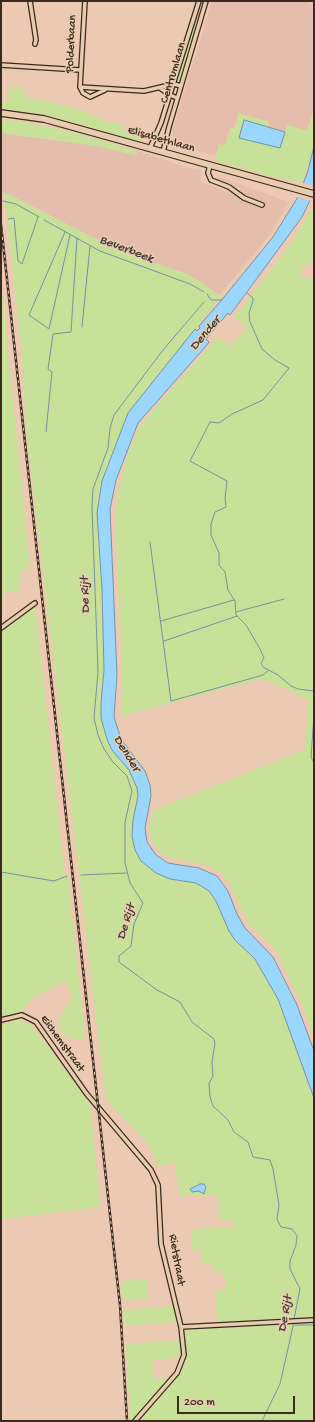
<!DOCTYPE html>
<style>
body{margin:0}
#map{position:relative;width:315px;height:1422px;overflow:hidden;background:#ecc9b2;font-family:"Gochi Hand",sans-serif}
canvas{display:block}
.frame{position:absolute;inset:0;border:2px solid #3b2a1e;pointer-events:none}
.scale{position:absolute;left:177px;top:1396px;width:118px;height:18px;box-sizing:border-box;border:2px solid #3b2a1e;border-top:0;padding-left:5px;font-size:12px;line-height:14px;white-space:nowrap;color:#3b2a1e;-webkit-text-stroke:3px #e8ccaf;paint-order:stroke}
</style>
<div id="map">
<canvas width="315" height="1422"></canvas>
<div class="frame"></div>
<div class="scale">200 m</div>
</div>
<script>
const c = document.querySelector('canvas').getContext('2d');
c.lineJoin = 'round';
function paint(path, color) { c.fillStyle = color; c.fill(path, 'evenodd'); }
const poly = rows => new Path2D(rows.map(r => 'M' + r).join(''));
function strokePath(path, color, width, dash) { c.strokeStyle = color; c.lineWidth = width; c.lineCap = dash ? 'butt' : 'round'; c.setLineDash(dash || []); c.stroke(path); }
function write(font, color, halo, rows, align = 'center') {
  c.font = font + ' "Gochi Hand",sans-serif'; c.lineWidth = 3; c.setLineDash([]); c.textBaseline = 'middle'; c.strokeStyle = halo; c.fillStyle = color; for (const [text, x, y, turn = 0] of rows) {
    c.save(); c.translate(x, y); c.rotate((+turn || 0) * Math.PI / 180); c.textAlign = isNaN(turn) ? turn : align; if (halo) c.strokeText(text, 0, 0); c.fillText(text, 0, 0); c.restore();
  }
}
paint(poly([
 [212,1,303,1,314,5,314,109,307,131,287,125,285,132,268,127,269,122,239,113,234,129,230,128,225,146,219,144,215,156,174,144,172,140,174,125],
 [1,133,97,146,136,155,137,151,195,170,195,168,201,170,200,181,237,196,241,188,218,179,216,176,289,202,269,236,218,297,187,274,120,251,1,191]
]), '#e5bdac');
paint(poly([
 [194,23,197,24,179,81,177,80],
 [9,87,24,88,25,98,47,101,78,109,112,124,113,121,124,126,123,131,143,138,142,141,139,141,54,117,1,108,1,102,8,102],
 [314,109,314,146,303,183,273,177,219,162,215,159,219,144,225,146,231,128,234,129,239,113,269,122,268,127,244,120,280,148,287,125,307,131],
 [1,120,23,121,82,135,137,151,136,155,97,146,1,133],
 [4,192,122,252,187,274,199,281,221,296,128,413,102,481,97,513,102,589,104,670,101,703,101,718,107,739,112,750,128,770,137,788,138,796,133,820,132,836,137,855,144,863,156,873,170,879,196,883,209,891,216,901,229,931,235,940,255,959,272,987,284,1014,302,1063,314,1098,314,1318,217,1324,216,1289,226,1289,226,1283,224,1276,220,1272,212,1272,212,1263,202,1263,201,1250,191,1251,191,1230,201,1230,202,1227,233,1228,233,1221,219,1220,218,1195,180,1196,174,1162,158,1167,148,1144,109,1103,105,1093,27,437,21,345],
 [314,205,314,258,308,264,301,268,300,276,314,280,314,1037,302,1004,279,957,274,949,248,923,228,882,222,874,204,864,173,859,163,855,153,844,149,829,154,810,304,750,309,700,269,681,257,680,121,716,121,638,115,520,118,490,129,450,140,425,218,337,231,346,247,328,234,318,291,243],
 [1,280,30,570,22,569,18,593,4,590,1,610],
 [35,605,65,876,68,876,75,943,85,1039,81,1039,82,1041,64,1035,58,1023,72,996,65,981,34,997,21,1012,1,1018,1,630],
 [16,1020,23,1021,32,1026,87,1098,90,1105,101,1207,1,1219,1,1025],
 [147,1279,148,1299,123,1301,121,1281],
 [173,1306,176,1322,125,1326,123,1310],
 [314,1320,314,1421,138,1421,178,1376,184,1366,186,1347,183,1337,187,1329,294,1323],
 [181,1340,181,1357,152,1361,154,1379,171,1378,133,1421,130,1421,126,1344]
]), '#c8e198');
const water = poly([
 [244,120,285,132,280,148,239,138,244,120],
 [314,146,314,192,302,217,230,315,228,313,206,339,209,342,206,346,138,423,116,480,110,509,117,675,114,717,121,739,145,771,150,785,151,796,145,828,147,842,156,855,168,863,199,868,217,876,228,891,237,914,245,928,273,957,297,1005,314,1051,314,1098,278,999,255,959,235,940,229,931,216,901,209,891,196,883,170,879,156,873,141,861,135,850,132,836,133,820,138,796,137,788,129,770,112,750,107,739,101,718,101,703,104,670,102,589,97,513,102,481,128,413,195,329,197,331,200,328,199,326,220,302,273,237,298,197,308,171,314,146],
 [200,1184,204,1184,206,1187,204,1194,199,1191,192,1192,190,1189,200,1184]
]);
paint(water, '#9bd7fc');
strokePath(water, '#7592a3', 1);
paint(poly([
 [301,182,314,186,312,201,296,197]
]), '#ecc9b2');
strokePath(poly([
 [3,201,16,204,39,217],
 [8,219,14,218,18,261,22,264,38,217],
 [44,220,100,251,190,284,204,292],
 [65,232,29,315,49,329,70,235],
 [247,293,253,298,253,301,249,313,250,322,262,349,275,360,289,368,263,400,232,414,219,423,210,422,190,461,227,481,225,499,226,507,215,512,211,524,211,535,219,553,219,565,225,572,228,590,235,601,236,615,246,625,260,649,264,658,261,663,263,667,278,675,291,686,298,689,314,691],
 [207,294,211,300,222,300],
 [204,302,163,350,114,415,110,428,108,448,93,489,92,507,98,672,94,718,98,735,104,749,113,762,127,776,132,791,125,822,125,863,130,883,143,903,134,924,131,946,119,956,119,962,157,990,180,1002,192,1022,214,1039,215,1043,212,1062,213,1076,209,1083,210,1097,213,1106,228,1120,234,1132,248,1142,253,1157,270,1160,273,1169,279,1205,277,1219,281,1227,292,1229,297,1236,296,1245,290,1261,290,1269,300,1289,294,1319],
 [82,327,90,246],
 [46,432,52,372,48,369,53,334,71,332,77,238],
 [150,542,171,701,263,675,268,671],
 [236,612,284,599],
 [161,621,234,600],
 [164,641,237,616],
 [314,715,311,757,314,763],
 [1,872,54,881,67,876],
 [81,875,126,873],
 [295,1325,314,1325],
 [262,1421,280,1384,294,1322]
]), '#7592a3', 1);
const street = poly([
 [30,1,36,40,35,44],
 [85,1,80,87,83,93,90,97,105,90],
 [1,65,80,70],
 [80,87,144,91,174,84,181,86],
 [160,88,170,95,177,98],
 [150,148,161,123,199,1],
 [163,152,169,127,206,1],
 [210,165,208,173,211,180,229,187,244,198,262,205],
 [1,628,35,603],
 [1,1020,22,1015,36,1022,86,1093,141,1158,151,1170,158,1185,161,1244,181,1327,184,1355,177,1373,135,1421],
 [181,1327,314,1320]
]);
const primary = poly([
 [1,113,44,119,314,194]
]);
strokePath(street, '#3b2a1e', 6);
strokePath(primary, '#3b2a1e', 8);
strokePath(street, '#e8ccaf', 3.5);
strokePath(primary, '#e8ccaf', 5.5);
const rail = poly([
 [1,225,120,1305,127,1421]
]);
strokePath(rail, '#3b2a1e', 2.5);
strokePath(rail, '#e8ccaf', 1, [3]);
write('12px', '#3b2a1e', '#e8ccaf', [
 ["Polderbaan",72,44,-87],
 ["Centrumlaan",174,73,-73],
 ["Elisabethlaan",161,140,16],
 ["Eichemstraat",62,1044,54],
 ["Rietstraat",176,1260,80]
]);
write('italic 13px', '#453b34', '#e8ccaf', [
 ["Beverbeek",126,250,21],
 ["Dender",206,334,-50],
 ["De Rijt",86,595,-92],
 ["Dender",126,754,58],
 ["De Rijt",127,922,-73],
 ["De Rijt",286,1314,-80]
]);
</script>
